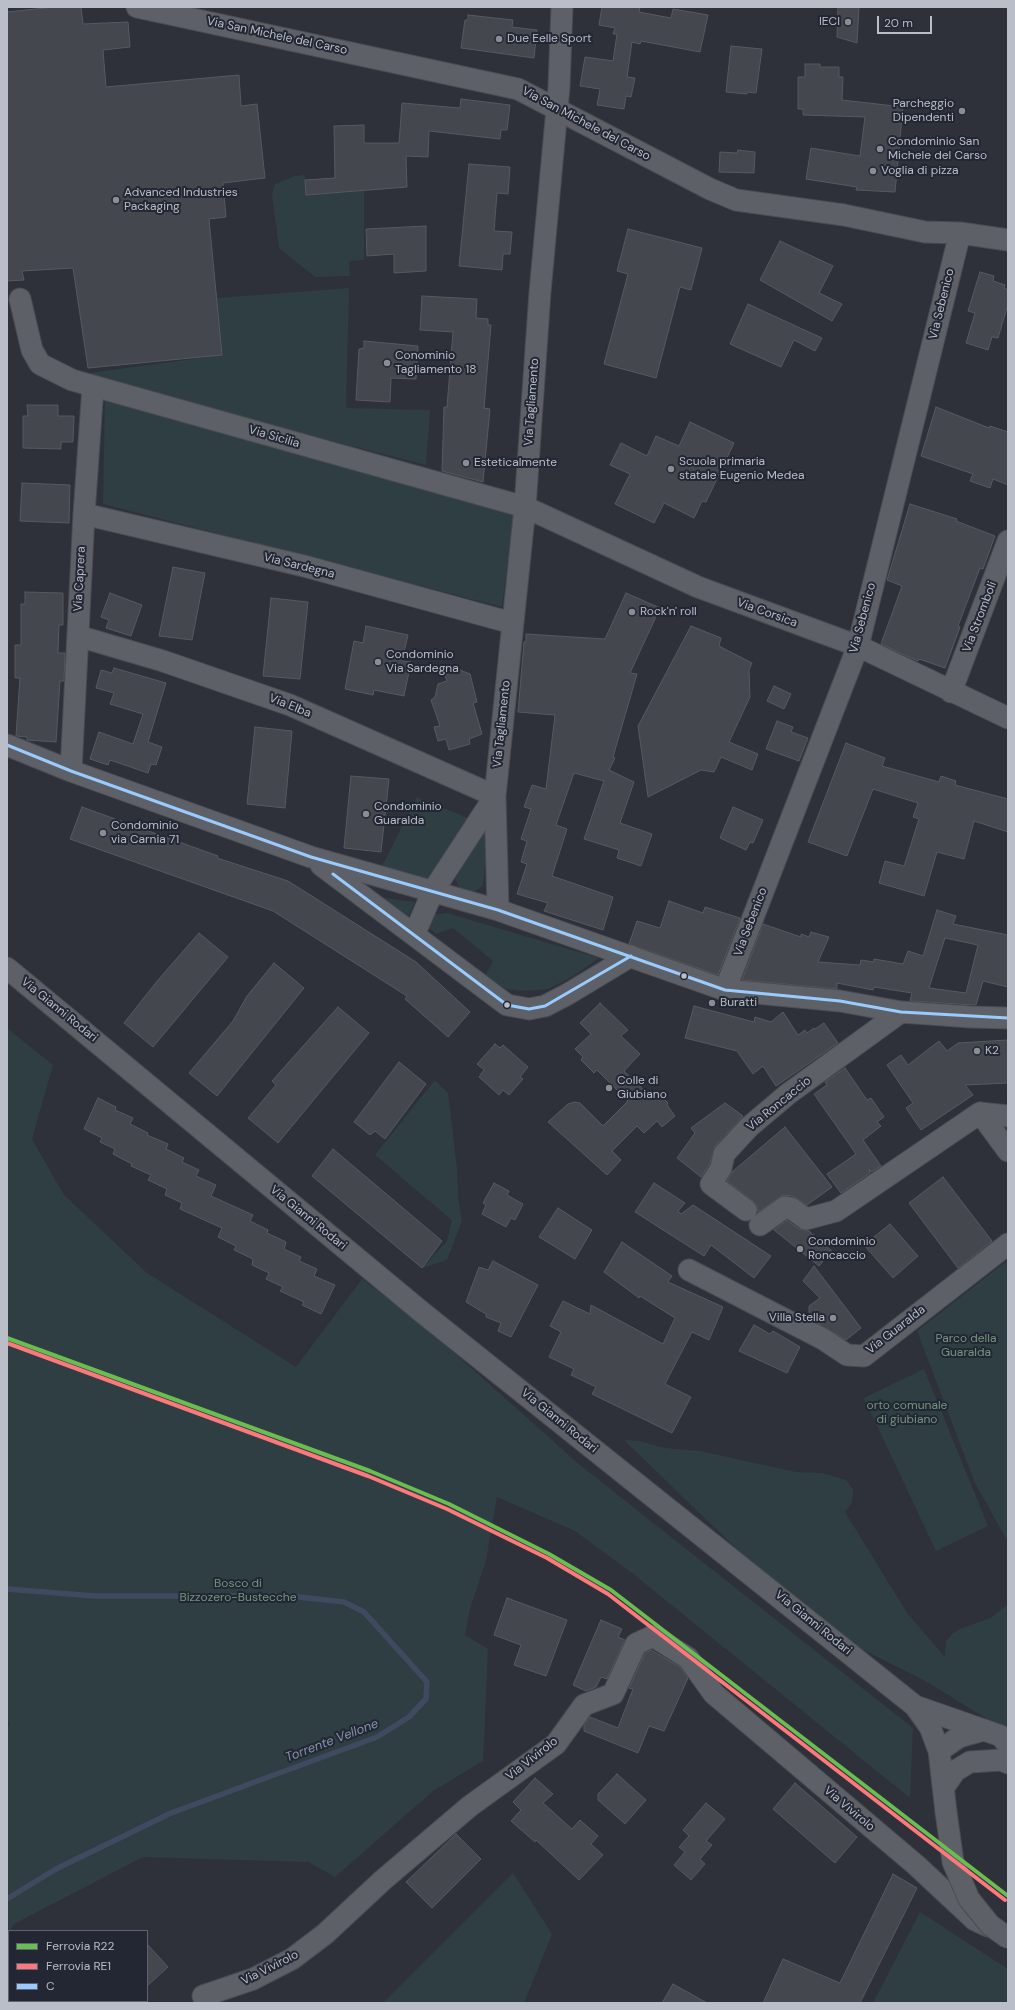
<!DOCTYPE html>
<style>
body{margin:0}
#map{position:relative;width:1015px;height:2010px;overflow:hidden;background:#2e3139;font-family:"DM Sans",sans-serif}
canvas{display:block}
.frame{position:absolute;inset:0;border:8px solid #b9bec9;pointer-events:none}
.legend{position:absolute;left:8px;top:1930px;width:140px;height:72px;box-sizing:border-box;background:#222733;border:1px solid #5e636f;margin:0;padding:5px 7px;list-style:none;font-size:12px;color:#b9bec9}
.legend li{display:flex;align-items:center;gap:8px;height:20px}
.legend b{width:20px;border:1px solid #5e636f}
.scale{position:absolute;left:877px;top:16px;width:55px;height:18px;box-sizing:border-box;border:2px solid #b9bec9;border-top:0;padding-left:5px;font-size:12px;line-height:14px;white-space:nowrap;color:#b9bec9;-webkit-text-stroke:3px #222733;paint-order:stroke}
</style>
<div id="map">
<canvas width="1015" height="2010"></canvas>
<div class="frame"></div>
<ul class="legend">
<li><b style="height:5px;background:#69bd51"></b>Ferrovia R22</li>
<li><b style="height:5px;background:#fd787c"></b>Ferrovia RE1</li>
<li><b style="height:5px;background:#99cbff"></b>C</li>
</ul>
<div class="scale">20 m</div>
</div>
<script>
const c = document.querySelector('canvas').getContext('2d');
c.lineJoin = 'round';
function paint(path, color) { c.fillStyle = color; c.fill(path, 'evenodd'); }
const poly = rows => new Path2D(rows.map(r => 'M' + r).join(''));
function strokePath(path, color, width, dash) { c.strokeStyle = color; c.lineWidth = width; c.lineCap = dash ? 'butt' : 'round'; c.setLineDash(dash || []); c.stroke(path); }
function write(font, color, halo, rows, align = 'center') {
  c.font = font + ' "DM Sans",sans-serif'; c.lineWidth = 4; c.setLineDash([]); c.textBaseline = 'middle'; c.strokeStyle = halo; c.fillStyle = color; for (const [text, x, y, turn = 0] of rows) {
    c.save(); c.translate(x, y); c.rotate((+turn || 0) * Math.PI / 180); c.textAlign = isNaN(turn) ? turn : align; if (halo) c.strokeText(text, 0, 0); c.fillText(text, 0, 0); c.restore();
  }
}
paint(poly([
 [305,175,306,195,364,191,364,260,349,261,350,276,315,277,279,248,272,194,275,184,295,176],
 [349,288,346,408,430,410,426,465,75,375,222,355,217,298],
 [105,394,514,513,502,607,103,504],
 [417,797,470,819,430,881,382,866],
 [489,821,483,885,473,893,461,891,455,879],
 [377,897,415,902,407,919],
 [447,913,599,958,572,977,548,989,524,991,506,989,485,976,493,961,453,928,436,934,429,928,432,915],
 [7,1028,53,1065,32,1139,64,1195,147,1273,296,1367,362,1279,423,1325,580,1465,913,1728,910,1798,632,1573,575,1531,497,1497,486,1560,470,1609,465,1635,488,1649,483,1761,433,1791,335,1877,308,1862,143,1857,14,1924,7,1935,7,1729,10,1723,7,1722],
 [435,1080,448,1093,457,1168,458,1198,462,1221,447,1260,422,1268,447,1241,452,1220,375,1155],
 [1008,1260,1008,1542,975,1483,917,1331],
 [924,1369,988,1526,936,1551,864,1398],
 [624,1440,639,1441,665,1448,700,1451,796,1472,822,1473,846,1480,853,1489,852,1502,845,1512,907,1613,945,1657,946,1641,952,1634,962,1628,991,1618,1008,1604,1008,1732,927,1682,858,1647,744,1556],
 [513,1873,552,1934,524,2003,383,2003],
 [920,1912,1008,1969,1008,2003,873,2003]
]), '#2f3e42');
strokePath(poly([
 [7,1589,95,1596,290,1596,344,1602,364,1612,427,1682,426,1699,409,1717,377,1737,171,1813,56,1869,7,1899]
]), '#3f4a61', 5.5);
const building = poly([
 [55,7,81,7,83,24,128,22,130,47,103,50,106,87,239,75,241,106,257,104,265,178,223,183,226,217,209,219,222,355,88,368,73,268,22,271,24,280,7,281,7,12,55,7],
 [602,7,640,7,639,12,671,18,673,9,708,15,700,52,641,41,640,44,632,42,627,77,635,78,631,97,626,96,624,109,597,105,600,89,580,86,585,57,613,61,617,34,613,34,615,28,599,25,602,7],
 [838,7,859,7,857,43,837,37,838,7],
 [468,15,513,20,512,27,537,30,534,58,461,48,465,20,468,20,468,15],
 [731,46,762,49,756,93,747,92,747,94,726,92,731,46],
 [805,64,820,64,820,67,839,67,839,77,843,77,842,100,903,107,895,192,856,190,857,187,806,179,811,148,860,156,865,117,803,115,803,109,798,109,798,77,805,77,805,64],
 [461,99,510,105,507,130,501,130,500,139,429,131,428,157,406,156,407,187,306,195,305,180,335,178,334,126,364,125,364,143,399,143,402,103,460,108,461,99],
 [738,150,755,152,754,173,719,172,720,152,737,153,738,150],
 [469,164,510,167,508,194,497,193,494,231,512,232,510,254,503,254,502,270,459,266,469,164],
 [426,226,426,271,394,273,394,254,367,256,366,229,426,226],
 [628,229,702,248,691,290,680,287,656,378,604,364,628,274,617,271,628,229],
 [780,241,833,266,819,293,842,304,832,321,760,280,780,241],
 [980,272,994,276,993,281,1005,285,1004,288,1008,290,1008,304,998,338,992,337,988,350,966,343,975,313,968,311,980,272],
 [422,296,477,299,476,318,488,319,488,325,491,325,484,408,490,409,483,482,442,471,444,407,447,407,453,332,420,330,422,296],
 [748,304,800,328,822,338,815,351,794,340,781,367,730,344,748,304],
 [364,341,418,346,416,379,391,378,390,402,356,400,359,349,364,348,364,341],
 [27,405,58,405,58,416,74,416,73,442,61,442,61,449,23,448,23,416,28,416,27,405],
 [936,407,989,428,990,426,1008,432,1008,485,993,479,990,488,970,481,973,474,921,456,936,407],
 [690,422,734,443,706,502,702,501,694,518,664,503,654,523,615,504,630,474,610,465,621,443,647,456,656,436,679,446,690,422],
 [22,483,70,485,69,523,20,521,22,483],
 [910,504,957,519,956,521,995,536,983,569,980,568,958,626,960,627,945,668,919,659,918,661,911,658,881,644,902,586,887,580,910,504],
 [173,567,205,573,192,640,159,636,173,567],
 [25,592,63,593,63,625,59,625,58,653,65,653,64,681,60,681,56,742,27,740,27,737,16,736,20,678,15,678,15,645,21,645,21,604,25,604,25,592],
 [110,593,142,605,131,636,106,628,109,620,101,617,110,593],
 [626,593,660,608,630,673,637,674,613,757,615,758,609,770,634,782,620,823,652,834,641,866,617,858,619,850,584,839,604,781,574,773,556,825,567,829,552,876,613,897,603,930,544,911,548,903,517,894,527,864,521,862,527,841,521,839,531,809,524,807,532,785,546,789,555,715,518,712,524,642,526,642,526,634,605,639,626,593],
 [271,598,308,602,300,679,263,676,271,598],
 [366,626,408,635,402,661,411,662,404,696,374,690,373,695,345,689,354,641,363,643,366,626],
 [691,626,721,638,719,646,752,663,749,670,750,697,729,742,758,754,752,770,721,757,714,772,701,770,648,797,638,726,691,626],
 [114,668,166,683,148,742,162,747,156,765,151,764,148,773,110,760,108,765,90,759,99,732,133,744,143,714,110,704,114,693,96,688,101,670,112,673,114,668],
 [460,670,470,674,477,702,473,703,482,734,469,739,470,744,449,750,446,739,438,741,434,727,440,726,431,700,435,697,438,684,447,681,445,675,460,670],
 [774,686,791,694,784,709,767,701,774,686],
 [777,721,793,727,791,732,808,738,799,761,766,749,777,721],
 [255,727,292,731,285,808,247,804,255,727],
 [846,743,885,758,882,766,939,782,941,776,956,781,955,785,1008,799,1008,832,974,821,964,859,937,852,924,896,879,883,885,861,904,866,919,819,913,817,918,803,873,789,847,856,808,842,846,743],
 [351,776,389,779,381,852,344,848,351,776],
 [82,807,218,856,217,858,288,881,416,962,470,1012,448,1037,405,999,407,996,273,911,70,839,82,807],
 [733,807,763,820,753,843,750,842,746,850,720,838,733,807],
 [669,901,703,913,705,907,740,918,718,975,629,944,637,921,660,928,669,901],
 [937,910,956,916,953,924,1008,935,1008,987,983,981,976,1005,972,1005,910,1001,912,993,874,987,873,990,837,983,837,989,742,980,763,924,801,937,801,934,809,937,811,932,829,937,818,962,860,965,861,960,874,962,874,959,903,964,908,951,923,956,937,910],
 [945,938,978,945,966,993,929,988,945,938],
 [199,933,228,957,153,1047,124,1023,158,980,199,933],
 [274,963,304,988,217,1096,189,1073,233,1021,247,996,274,963],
 [600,1003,628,1030,621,1036,640,1054,624,1071,649,1095,655,1090,668,1103,667,1105,675,1116,662,1127,657,1121,644,1133,637,1126,612,1151,621,1160,607,1175,548,1122,568,1104,574,1102,580,1103,603,1126,628,1101,597,1070,594,1073,581,1060,583,1057,575,1049,591,1034,580,1023,600,1003],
 [694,1006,754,1022,755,1017,771,1022,783,1012,798,1035,805,1030,807,1033,814,1028,815,1029,824,1023,838,1043,776,1086,763,1066,753,1074,737,1051,685,1038,694,1006],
 [338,1007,369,1033,278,1143,248,1118,276,1085,272,1081,338,1007],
 [1008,1040,1008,1083,965,1085,973,1095,921,1130,906,1108,913,1103,887,1065,901,1055,908,1065,939,1041,947,1051,958,1043,1008,1040],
 [495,1044,500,1048,503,1045,528,1067,520,1077,523,1079,509,1095,503,1090,499,1095,479,1077,484,1070,477,1064,495,1044],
 [399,1062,426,1084,385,1139,375,1131,370,1135,354,1122,399,1062],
 [845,1068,867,1100,871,1098,884,1117,877,1122,881,1126,863,1140,881,1166,871,1172,869,1169,870,1173,841,1193,827,1174,856,1154,814,1094,827,1085,825,1082,845,1068],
 [98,1098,116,1107,115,1110,133,1118,130,1124,148,1133,147,1135,168,1144,166,1149,184,1158,182,1162,199,1170,196,1176,216,1185,211,1196,253,1215,250,1221,268,1230,267,1233,286,1242,284,1249,301,1257,299,1261,317,1269,314,1276,335,1285,321,1314,302,1305,304,1302,280,1291,283,1287,266,1279,269,1273,252,1265,253,1259,234,1250,236,1246,218,1237,222,1228,180,1209,182,1203,165,1195,167,1189,148,1180,151,1175,131,1166,132,1164,113,1154,115,1149,100,1142,102,1138,84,1129,98,1098],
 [725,1103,743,1116,715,1146,710,1163,701,1177,677,1158,695,1133,691,1128,725,1103],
 [785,1127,832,1187,807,1205,793,1196,783,1195,758,1212,757,1206,753,1201,727,1181,732,1172,785,1127],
 [333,1149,442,1241,422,1268,312,1176,333,1149],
 [943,1177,992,1241,958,1268,909,1203,943,1177],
 [494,1183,509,1191,507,1195,523,1204,515,1220,511,1218,506,1227,482,1214,486,1205,483,1203,494,1183],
 [654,1183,685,1203,678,1211,681,1214,693,1205,771,1256,754,1278,711,1245,704,1256,635,1212,654,1183],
 [558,1208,592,1230,575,1259,539,1237,558,1208],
 [787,1220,799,1229,809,1231,832,1251,819,1266,774,1230,787,1220],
 [890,1224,918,1256,893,1278,864,1245,890,1224],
 [622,1242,672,1276,668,1282,723,1307,709,1340,692,1332,665,1384,691,1397,672,1433,592,1394,596,1387,571,1375,574,1369,549,1357,561,1332,550,1326,563,1301,590,1314,591,1305,663,1344,675,1318,640,1296,639,1298,604,1272,622,1242],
 [493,1261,538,1285,511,1337,498,1331,501,1323,486,1317,486,1314,466,1302,479,1267,488,1270,493,1261],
 [814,1266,861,1328,846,1340,816,1322,809,1312,809,1306,820,1298,803,1281,814,1266],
 [754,1325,770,1334,773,1331,800,1347,787,1373,739,1351,754,1325],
 [507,1598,567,1620,546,1676,514,1665,521,1645,494,1635,507,1598],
 [601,1620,622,1629,618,1637,625,1640,607,1679,601,1677,596,1687,586,1691,573,1685,601,1620],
 [651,1650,680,1667,688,1678,664,1731,649,1726,638,1753,584,1731,584,1725,590,1717,618,1728,633,1689,629,1688,645,1653,651,1650],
 [617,1774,646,1800,625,1824,598,1800,598,1794,617,1774],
 [535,1778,553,1794,543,1803,572,1829,580,1820,598,1836,591,1844,603,1855,579,1880,536,1840,535,1842,511,1821,521,1810,513,1802,535,1778],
 [795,1783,857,1837,835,1863,773,1809,795,1783],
 [706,1803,725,1819,706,1841,712,1845,700,1859,705,1864,691,1880,674,1865,685,1852,679,1847,689,1836,683,1830,706,1803],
 [456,1834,481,1859,432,1908,406,1882,456,1834],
 [893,1874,917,1888,860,2003,763,2003,783,1959,840,1983,893,1874],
 [147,1944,168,1967,147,1986,147,1944],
 [673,1984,707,2003,662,2003,673,1984]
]);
paint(building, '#45474e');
strokePath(building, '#565961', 1);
const minor = poly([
 [137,7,518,89,710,189,736,200,844,215,925,232,960,233,1008,240],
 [20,299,32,350,40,364,72,380,525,507,698,587,858,646,1008,718],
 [84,514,304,566,512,623],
 [78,636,163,661,290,705,495,796],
 [951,692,1008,541],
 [7,745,71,771,311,857,498,910,725,990,840,1001,901,1012,971,1017,1008,1018],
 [71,771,84,514,93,386],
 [321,865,507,1005,529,1009,545,1006,568,994,631,956],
 [498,910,495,796,525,507,540,292,559,87,562,7],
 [414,935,433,891,495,796],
 [7,968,423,1313,915,1706,930,1727,939,1751,946,1812],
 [725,990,858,646,960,233],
 [980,1113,1008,1151],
 [980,1113,1008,1116],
 [746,1210,711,1184,721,1168,724,1154,749,1127,788,1094,901,1012],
 [760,1225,785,1207,791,1208,806,1219,836,1211,980,1113],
 [689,1270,823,1339,847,1355,864,1356,1008,1244],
 [915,1706,1001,1736,1008,1745],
 [939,1751,959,1737,984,1730],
 [944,1787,955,1771,970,1762,1001,1760,1008,1763],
 [203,1996,253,1979,292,1959,325,1934,383,1880,470,1806,556,1744,584,1705,613,1694,636,1644,653,1636,688,1658,714,1694,916,1865,975,1920,988,1926]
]);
strokePath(minor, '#4a4c52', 23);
strokePath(minor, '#5e6067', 21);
const minorBridge = poly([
 [946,1812,953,1862,969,1899,990,1925,1008,1938]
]);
strokePath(minorBridge, '#4a4c52', 23, []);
strokePath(minorBridge, '#5e6067', 21);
strokePath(poly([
 [7,745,71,771,311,857,498,910,725,990,840,1001,901,1012,1008,1018],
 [333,874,507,1005,529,1009,545,1006,631,956]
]), '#99cbff', 3);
strokePath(poly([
 [7,1338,370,1471,449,1504,549,1554,611,1590,1008,1896]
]), '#69bd51', 4);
strokePath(poly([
 [7,1343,368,1476,447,1509,547,1558,608,1594,1005,1900]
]), '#fd787c', 4);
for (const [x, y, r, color] of [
 [848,22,4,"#888d97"],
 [499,39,4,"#888d97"],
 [962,111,4,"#888d97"],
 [880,149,4,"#888d97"],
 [873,171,4,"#888d97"],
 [116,200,4,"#888d97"],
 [387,363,4,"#888d97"],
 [466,463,4,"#888d97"],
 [671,469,4,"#888d97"],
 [632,612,4,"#888d97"],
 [378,662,4,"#888d97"],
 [366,814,4,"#888d97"],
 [103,833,4,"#888d97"],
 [684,976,3.5,"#b9bec9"],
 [712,1003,4,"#888d97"],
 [507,1005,3.5,"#b9bec9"],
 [977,1051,4,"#888d97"],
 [609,1088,4,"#888d97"],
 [800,1249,4,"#888d97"],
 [833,1318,4,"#888d97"]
]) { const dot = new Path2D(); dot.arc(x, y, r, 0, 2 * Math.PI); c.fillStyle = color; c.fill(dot); strokePath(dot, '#222733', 1.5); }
write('12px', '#b9bec9', '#222733', [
 ["IECI",840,22,"right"],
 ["Due Eelle Sport",507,39],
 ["Parcheggio",954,104,"right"],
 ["Dipendenti",954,118,"right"],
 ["Condominio San",888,142],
 ["Michele del Carso",888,156],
 ["Voglia di pizza",881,171],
 ["Advanced Industries",124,193],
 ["Packaging",124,207],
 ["Conominio",395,356],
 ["Tagliamento 18",395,370],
 ["Scuola primaria",679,462],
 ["statale Eugenio Medea",679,476],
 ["Esteticalmente",474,463],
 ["Rock'n' roll",640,612],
 ["Condominio",386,655],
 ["Via Sardegna",386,669],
 ["Condominio",374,807],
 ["Guaralda",374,821],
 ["Condominio",111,826],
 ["via Carnia 71",111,840],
 ["Buratti",720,1003],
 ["K2",985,1051],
 ["Colle di",617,1081],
 ["Giubiano",617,1095],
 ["Condominio",808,1242],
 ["Roncaccio",808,1256],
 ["Villa Stella",825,1318,"right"]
], 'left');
write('12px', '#b9bec9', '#222733', [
 ["Via San Michele del Carso",277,36,12],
 ["Via San Michele del Carso",586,124,28],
 ["Via Sebenico",942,304,-76],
 ["Via Tagliamento",532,402,-86],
 ["Via Sicilia",274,437,16],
 ["Via Sardegna",299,566,14],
 ["Via Caprera",80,579,-87],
 ["Via Corsica",767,613,20],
 ["Via Stromboli",980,617,-69],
 ["Via Sebenico",863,618,-75],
 ["Via Elba",290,706,22],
 ["Via Tagliamento",502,724,-84],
 ["Via Sebenico",751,922,-69],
 ["Via Gianni Rodari",59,1010,39],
 ["Via Roncaccio",779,1104,-39],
 ["Via Gianni Rodari",308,1218,39],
 ["Via Guaralda",896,1330,-38],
 ["Via Gianni Rodari",559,1421,39],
 ["Via Gianni Rodari",813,1623,39],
 ["Via Vivirolo",532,1759,-38],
 ["Via Vivirolo",849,1809,40],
 ["Via Vivirolo",270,1968,-27]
]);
write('12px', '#73967f', '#222733', [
 ["Parco della",966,1339],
 ["Guaralda",966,1353],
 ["orto comunale",907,1406],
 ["di giubiano",907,1420],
 ["Bosco di",238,1584],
 ["Bizzozero-Bustecche",238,1598]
]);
write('italic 13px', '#8591ac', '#222733', [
 ["Torrente Vellone",332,1741,-21]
]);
</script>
